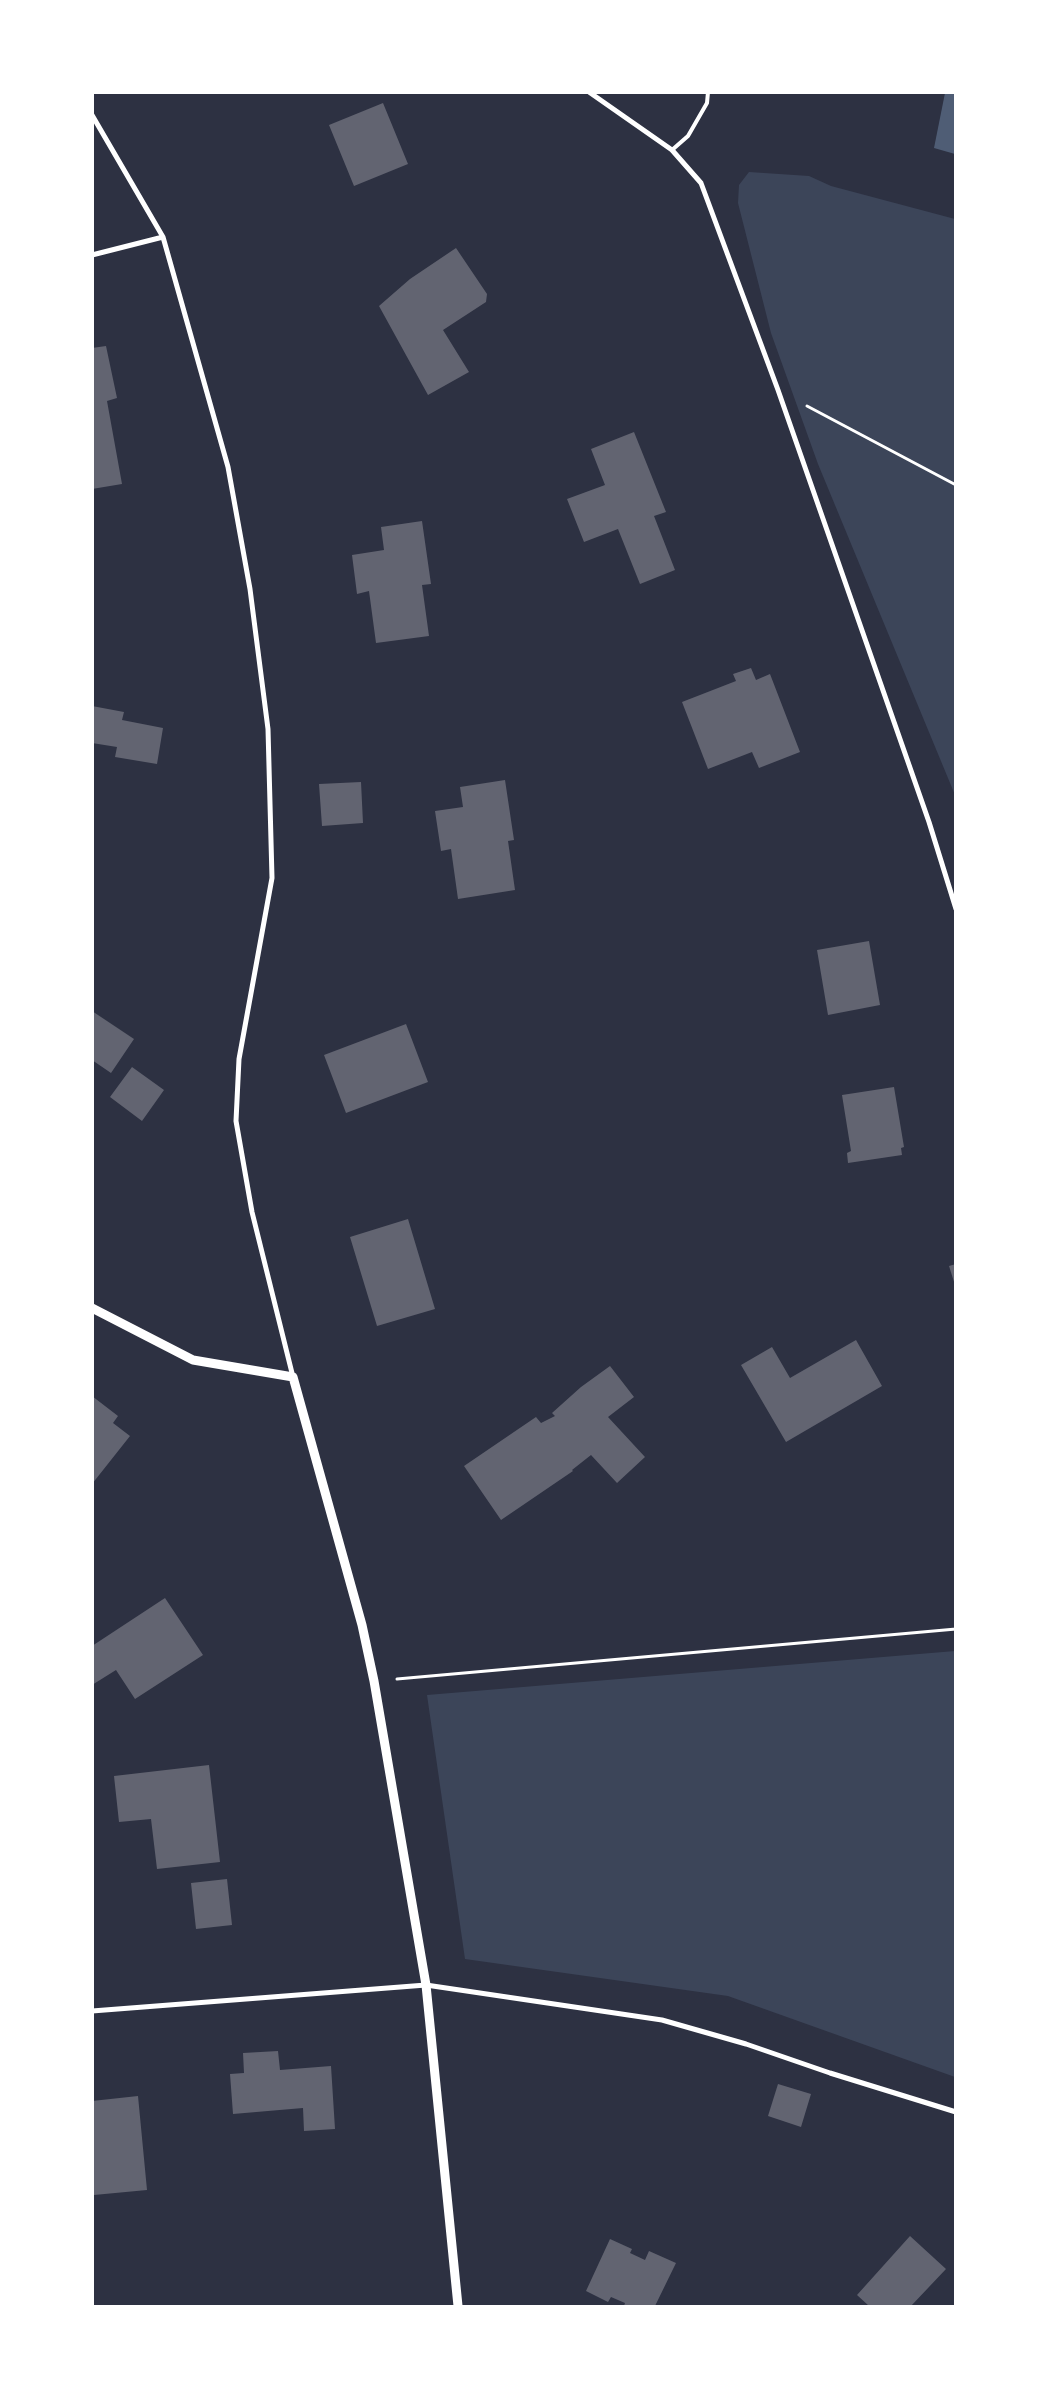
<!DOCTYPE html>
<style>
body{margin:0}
#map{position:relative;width:1048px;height:2399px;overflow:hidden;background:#2d3142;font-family:"Golos Text",sans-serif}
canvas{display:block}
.frame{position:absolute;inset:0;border:94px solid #fff;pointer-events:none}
</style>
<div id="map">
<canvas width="1048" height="2399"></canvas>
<div class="frame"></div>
</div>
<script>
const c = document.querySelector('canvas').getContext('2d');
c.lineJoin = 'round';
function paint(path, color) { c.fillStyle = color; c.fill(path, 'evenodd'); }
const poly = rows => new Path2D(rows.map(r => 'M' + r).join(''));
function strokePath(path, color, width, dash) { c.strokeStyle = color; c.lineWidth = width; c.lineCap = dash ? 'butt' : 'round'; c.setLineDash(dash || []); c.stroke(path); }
paint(poly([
 [749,172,809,176,831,186,955,219,955,795,818,464,771,333,738,203,739,185],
 [955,1651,955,2077,728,1996,465,1959,427,1695]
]), '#3c4559');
paint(poly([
 [945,93,955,93,955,154,934,148]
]), '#4f5d75');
paint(poly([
 [383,103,408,164,354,186,329,125],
 [456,248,487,294,486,302,443,330,469,372,428,395,379,306,410,279],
 [106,346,117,398,107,401,122,484,92,489,92,348],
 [634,432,666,512,654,516,675,570,640,584,618,529,584,542,567,499,605,485,591,449],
 [422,521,431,584,422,585,429,636,376,643,369,591,357,594,352,555,384,550,381,527],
 [751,668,756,680,770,674,800,752,759,768,752,752,708,769,682,702,736,681,733,674],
 [92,706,124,712,122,720,163,728,157,764,115,757,117,747,92,743],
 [505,780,514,840,508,841,515,890,458,899,451,849,441,851,435,811,463,807,460,787],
 [361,782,363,823,322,826,319,784],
 [869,941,880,1005,828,1015,817,950],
 [92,1011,134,1039,111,1073,92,1060],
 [406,1024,428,1082,346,1113,324,1055],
 [132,1067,164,1090,142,1121,110,1097],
 [894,1087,904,1147,901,1148,902,1155,848,1163,847,1153,851,1151,842,1095],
 [408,1219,435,1309,377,1326,350,1237],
 [956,1264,956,1285,955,1285,949,1266],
 [856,1340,882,1386,786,1442,741,1365,772,1347,790,1378],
 [610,1366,634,1397,608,1417,645,1457,617,1483,591,1455,572,1470,573,1471,501,1520,464,1466,536,1417,541,1423,555,1416,552,1413,581,1387],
 [92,1396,118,1416,113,1423,130,1436,92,1484],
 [165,1598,203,1655,135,1699,116,1670,92,1685,92,1646],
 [209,1765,220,1862,157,1869,151,1819,119,1822,114,1776],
 [227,1879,232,1925,196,1929,191,1883],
 [278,2051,280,2070,331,2066,335,2129,304,2131,303,2108,233,2114,230,2074,244,2073,243,2053],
 [778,2084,811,2094,801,2127,768,2116],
 [138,2096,147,2190,94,2195,92,2101],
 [910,2236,946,2269,911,2306,869,2306,857,2295],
 [610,2239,632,2249,630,2253,645,2260,649,2251,676,2263,655,2306,624,2306,625,2303,611,2297,608,2302,586,2291]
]), '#626471');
strokePath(poly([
 [807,406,956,485],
 [397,1679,956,1629]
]), '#fff', 3);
strokePath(poly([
 [672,150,688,136,707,103,708,92]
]), '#fff', 4);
strokePath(poly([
 [589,92,672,150,701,183,778,390,929,822,956,909],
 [92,115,163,237,228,467,250,589,268,729,272,878,239,1059,236,1121,252,1212,293,1377],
 [92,255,163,237],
 [92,2011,426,1985,662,2020,746,2044,830,2073,956,2112]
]), '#fff', 5);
strokePath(poly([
 [92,1308,193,1360,293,1377,362,1625,374,1681,426,1985,458,2306]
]), '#fff', 9);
</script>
